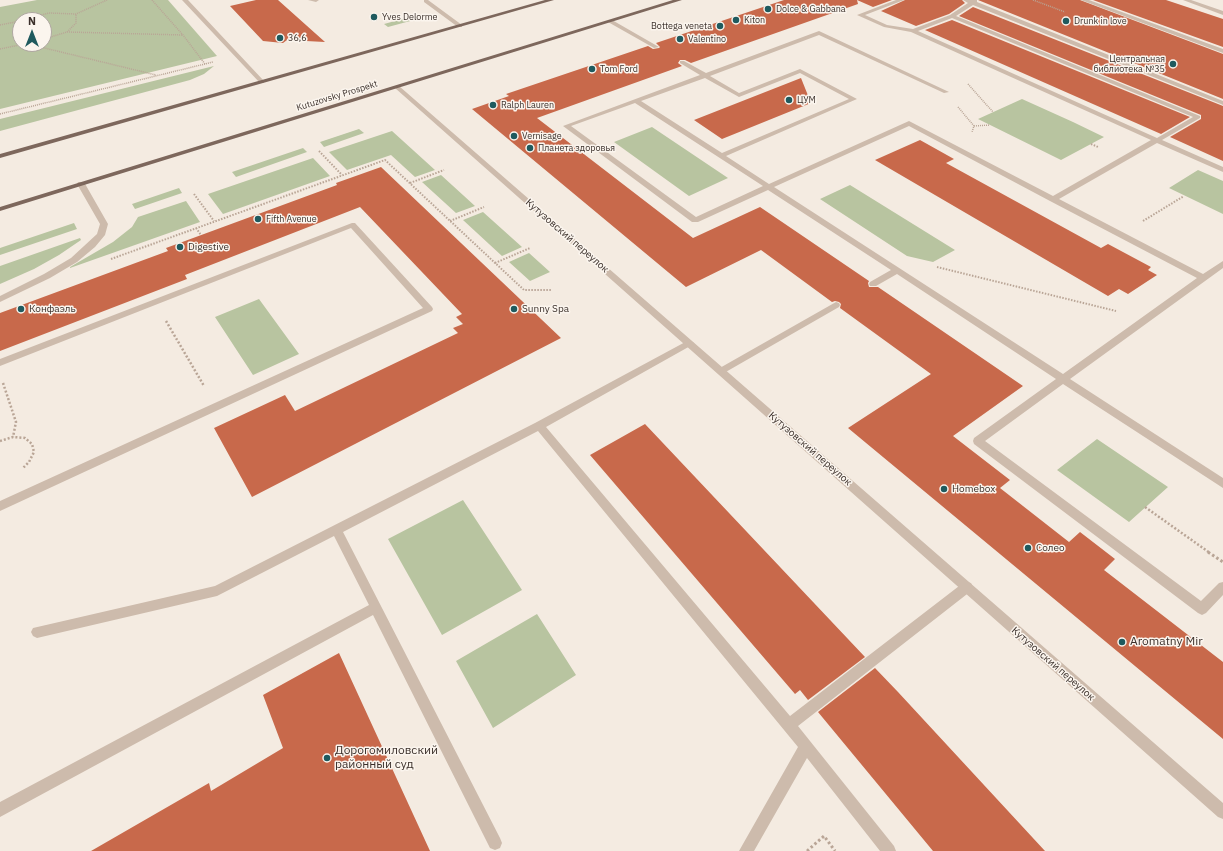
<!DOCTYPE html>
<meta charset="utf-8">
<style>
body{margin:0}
#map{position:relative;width:1223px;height:851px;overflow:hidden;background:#f4ebe1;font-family:"IBM Plex Sans",sans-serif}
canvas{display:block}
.north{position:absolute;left:12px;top:12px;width:40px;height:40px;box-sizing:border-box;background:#fbf5ee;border:1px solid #aea6a0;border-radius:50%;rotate:0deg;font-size:11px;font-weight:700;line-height:16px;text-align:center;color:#3b302b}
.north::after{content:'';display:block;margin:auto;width:14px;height:18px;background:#1f5a5e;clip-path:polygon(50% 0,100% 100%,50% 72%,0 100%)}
</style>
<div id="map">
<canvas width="1223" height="851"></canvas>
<div class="north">N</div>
</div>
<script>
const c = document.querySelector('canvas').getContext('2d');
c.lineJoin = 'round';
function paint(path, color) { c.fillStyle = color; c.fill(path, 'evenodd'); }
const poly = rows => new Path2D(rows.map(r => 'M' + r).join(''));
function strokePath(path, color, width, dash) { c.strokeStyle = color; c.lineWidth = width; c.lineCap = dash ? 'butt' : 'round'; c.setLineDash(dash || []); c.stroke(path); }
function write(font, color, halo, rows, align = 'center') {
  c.font = font + ' "IBM Plex Sans",sans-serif'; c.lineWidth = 3; c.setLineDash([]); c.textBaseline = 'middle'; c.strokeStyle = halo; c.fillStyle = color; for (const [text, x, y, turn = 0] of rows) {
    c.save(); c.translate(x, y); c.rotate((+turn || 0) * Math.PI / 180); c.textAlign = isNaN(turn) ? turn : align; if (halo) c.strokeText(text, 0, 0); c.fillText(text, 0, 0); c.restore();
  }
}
paint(poly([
 [37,0,168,0,217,56,0,109,0,7],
 [20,20,44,20,44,44,20,44],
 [421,14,425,17,388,27,384,24],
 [214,66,204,74,190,80,0,131,0,119],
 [1022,99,1073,122,1104,137,1061,160,978,119],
 [652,127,728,178,689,196,614,142],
 [359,129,364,133,324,147,320,142],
 [392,131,435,170,415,177,391,155,347,170,329,152],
 [303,148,307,152,236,177,232,172],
 [313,158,330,176,223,214,208,194],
 [1198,170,1223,181,1223,214,1169,188],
 [441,175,475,206,456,213,422,182],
 [850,185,955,250,933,262,907,256,820,199],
 [179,188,182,193,135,209,132,204],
 [186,201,200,222,70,268,70,267,113,242,132,227,138,217],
 [483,212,522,247,502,256,463,220],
 [74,223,77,229,0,255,0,248],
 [80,238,81,240,59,255,34,269,0,284,0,266],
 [529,253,550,272,530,281,509,262],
 [259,299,299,354,253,375,215,317],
 [1097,439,1168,487,1129,522,1057,470],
 [463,500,522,590,442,635,388,539],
 [537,614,576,675,493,728,456,661]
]), '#b8c4a0');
paint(poly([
 [256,0,278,0,325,42,287,40,283,43,263,41,230,6],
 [784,0,892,0,873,7,857,0,858,4,691,63,685,60,680,60,678,63,682,66,537,118,693,238,760,207,869,281,868,283,869,287,878,287,1023,386,953,436,1010,480,1000,488,1069,542,1080,532,1115,559,1104,570,1223,662,1223,739,848,428,931,374,840,308,841,304,839,302,835,301,832,302,761,250,686,287,472,109,509,96,506,94,648,46,653,49,659,48,660,47,656,43],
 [905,0,962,0,965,3,949,14,916,26,881,11],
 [978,0,1080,0,1223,54,1223,99],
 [1093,0,1166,0,1223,19,1223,47],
 [973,7,1223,106,1223,161,1170,137,1201,119,1201,115,959,16],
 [952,20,1190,117,1161,134,925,30],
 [801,78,811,103,722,139,694,120],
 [920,140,954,159,946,163,1101,248,1108,244,1151,267,1148,270,1157,275,1128,294,1119,289,1108,296,875,160],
 [381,167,561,338,252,497,214,428,285,395,295,411,458,333,453,328,463,324,456,317,462,314,360,207,185,275,187,279,0,351,0,313,168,251,166,248,337,185,336,183],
 [645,424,865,657,808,700,800,690,795,694,590,455],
 [339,653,430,851,91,851,209,783,211,791,283,748,263,695],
 [875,668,898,692,1045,851,933,851,818,712]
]), '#c8694b');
strokePath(poly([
 [152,0,183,35,205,64],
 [1033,0,1065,12],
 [22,20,49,13,76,14,107,0],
 [0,25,20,21],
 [67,32,183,35],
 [44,39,67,32,76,23,76,14],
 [28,44,156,75],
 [0,49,24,44],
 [968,84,993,112],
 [958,107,974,126,972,132],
 [0,114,213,62],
 [974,126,990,125]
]), '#b9a596', 1.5, [1, 1]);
strokePath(poly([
 [1091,144,1098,147],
 [319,151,342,175],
 [410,183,444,170],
 [194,194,214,221],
 [450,221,484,207],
 [1143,221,1184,196],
 [196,228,201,235],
 [111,259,385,160,524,290,552,290],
 [495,263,530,248],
 [937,267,1116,311]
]), '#b9a596', 2, [1.5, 1.5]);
strokePath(poly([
 [166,321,204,386],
 [3,383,16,422,13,437],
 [0,441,13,437,25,438,32,444,34,452,29,462,23,468],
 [1145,507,1210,553]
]), '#b9a596', 2.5, [2, 2]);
strokePath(poly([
 [1208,552,1223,562],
 [807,851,824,836,835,851]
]), '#b9a596', 3, [2.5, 2.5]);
paint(poly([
 [308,0,319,0,316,2,308,0],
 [424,0,428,0,462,25,462,27,458,27,424,2,424,0],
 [896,0,904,0,865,15,887,25,913,29,950,15,968,3,963,0,977,0,977,2,1223,101,1223,105,1221,104,973,5,956,16,1200,116,1200,118,1162,140,1223,167,1223,172,1157,143,1059,199,1203,274,1223,261,1223,268,1070,379,1223,478,1223,488,1063,384,985,441,1201,601,1219,583,1223,582,1223,595,1206,613,1202,615,1198,613,974,444,973,441,974,438,1056,379,897,274,876,286,870,286,869,284,870,282,891,270,768,190,698,222,692,222,563,126,700,75,680,63,680,61,684,61,706,73,819,31,949,92,944,93,819,35,710,76,739,93,800,69,857,99,726,156,769,184,909,121,1053,196,1151,140,911,32,884,27,857,15,896,0],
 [952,18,1193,117,1157,138,918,31,952,18],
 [800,73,849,99,722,153,641,101,705,78,739,97,800,73],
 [635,103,763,186,696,217,571,126,635,103],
 [909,126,1050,201,1197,278,1063,374,774,187,909,126],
 [1183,0,1191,0,1223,11,1223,15,1183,0],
 [608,20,612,20,659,47,654,48,608,22,608,20],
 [78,182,84,182,108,224,105,235,95,247,77,262,50,278,0,302,0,296,44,274,71,258,97,234,100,224,77,184,78,182],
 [352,223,355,223,432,307,433,309,432,311,0,511,0,501,423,308,351,228,0,366,0,359,352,223],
 [836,302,839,303,840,305,839,307,724,373,718,373,716,371,718,369,836,302],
 [689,340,694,343,692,345,546,427,790,716,963,583,967,582,971,583,973,587,971,591,798,726,894,846,896,851,880,851,807,758,754,851,739,851,798,747,538,431,343,532,500,838,502,843,500,848,495,850,490,848,373,615,0,817,0,802,369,605,334,536,217,596,37,638,33,636,31,632,33,628,215,586,535,423,689,340]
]), '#cdbbac');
paint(poly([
 [182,0,188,0,264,81,264,83,260,83,182,0],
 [1081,0,1089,0,1223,49,1223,53,1081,0],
 [395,86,399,86,1223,803,1223,819,1218,817,395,88,395,86]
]), '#cdbbac');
paint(poly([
 [545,0,554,0,0,158,0,154,545,0],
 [673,0,682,0,0,211,0,207,673,0]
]), '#7d675c');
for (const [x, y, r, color] of [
 [768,9,4,"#1f5a5e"],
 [374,17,4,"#1f5a5e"],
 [736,20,4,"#1f5a5e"],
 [1066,21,4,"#1f5a5e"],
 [720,26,4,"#1f5a5e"],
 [280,38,4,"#1f5a5e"],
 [680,39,4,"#1f5a5e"],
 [1173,64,4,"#1f5a5e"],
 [592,69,4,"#1f5a5e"],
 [789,100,4,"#1f5a5e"],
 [493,105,4,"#1f5a5e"],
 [514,136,4,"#1f5a5e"],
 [530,148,4,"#1f5a5e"],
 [258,219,4,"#1f5a5e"],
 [180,247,4,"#1f5a5e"],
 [21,309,4,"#1f5a5e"],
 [514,309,4,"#1f5a5e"],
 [944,489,4,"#1f5a5e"],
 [1028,548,4,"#1f5a5e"],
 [1122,642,4,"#1f5a5e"],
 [327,758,4,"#1f5a5e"]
]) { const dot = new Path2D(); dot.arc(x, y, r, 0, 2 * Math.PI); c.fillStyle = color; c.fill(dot); strokePath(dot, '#fbf5ee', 1.5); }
write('9px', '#3b302b', '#fbf5ee', [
 ["Dolce & Gabbana",776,9],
 ["Yves Delorme",382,17],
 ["Kiton",744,20],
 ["Drunk in love",1074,21],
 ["Bottega veneta",712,26,"right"],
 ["36,6",288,38],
 ["Valentino",688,39],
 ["Центральная",1165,59,"right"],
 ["библиотека №35",1165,69,"right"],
 ["Tom Ford",600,69],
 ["ЦУМ",797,100],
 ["Ralph Lauren",501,105],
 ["Vernisage",522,136],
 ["Планета здоровья",538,148],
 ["Fifth Avenue",266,219]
], 'left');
write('9px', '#3b302b', '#fbf5ee', [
 ["Kutuzovsky Prospekt",337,96,-17]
]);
write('10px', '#3b302b', '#fbf5ee', [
 ["Кутузовский переулок",567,236,41],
 ["Кутузовский переулок",810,449,41],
 ["Кутузовский переулок",1053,664,41]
]);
write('10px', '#3b302b', '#fbf5ee', [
 ["Digestive",188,247],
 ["Конфаэль",29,309],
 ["Sunny Spa",522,309],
 ["Homebox",952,489],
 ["Солео",1036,548]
], 'left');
write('12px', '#3b302b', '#fbf5ee', [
 ["Aromatny Mir",1130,642],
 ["Дорогомиловский",335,751],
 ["районный суд",335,765]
], 'left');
</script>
